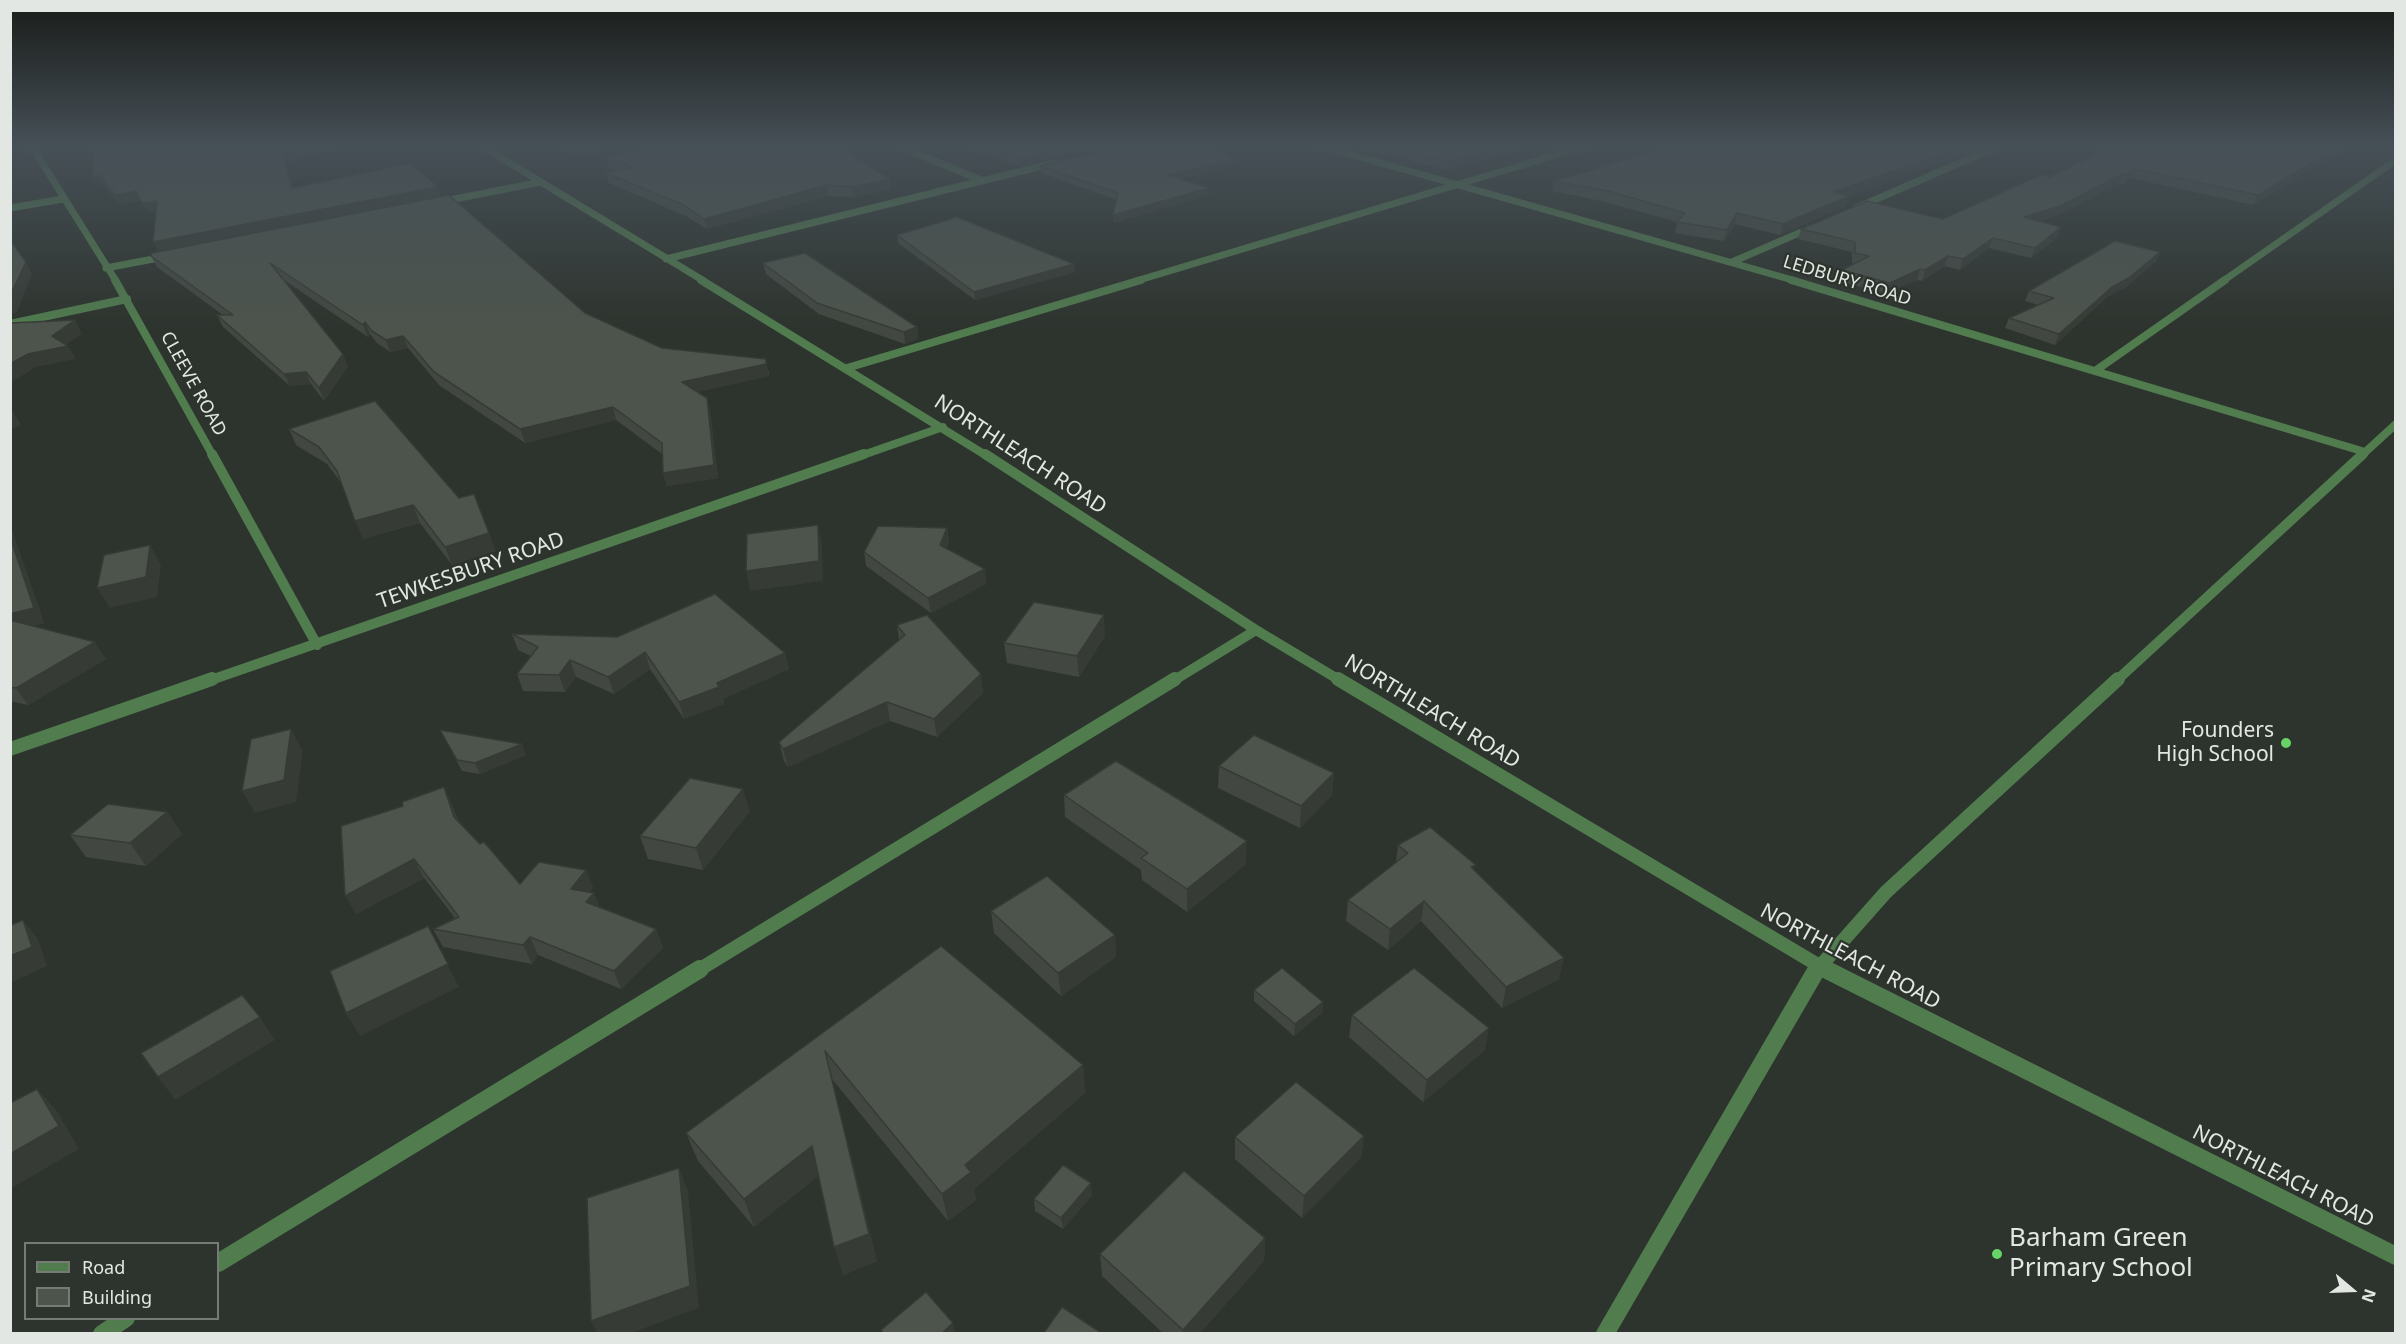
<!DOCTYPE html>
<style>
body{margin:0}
#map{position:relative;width:2406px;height:1344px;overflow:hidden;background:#2d332d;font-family:"Noto Sans",sans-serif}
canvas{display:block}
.frame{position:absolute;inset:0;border:12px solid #e3e7e3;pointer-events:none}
.legend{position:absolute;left:24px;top:1242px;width:195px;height:78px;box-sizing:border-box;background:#2d332d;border:2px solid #767b76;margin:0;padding:8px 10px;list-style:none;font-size:18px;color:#e3e7e3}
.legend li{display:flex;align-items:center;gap:12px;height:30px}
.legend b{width:30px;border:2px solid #767b76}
.north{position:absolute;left:2322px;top:1260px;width:60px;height:60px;-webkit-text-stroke:4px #2d332d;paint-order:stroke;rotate:109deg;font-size:16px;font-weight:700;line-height:24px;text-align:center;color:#e3e7e3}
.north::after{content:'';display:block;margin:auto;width:21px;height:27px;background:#e3e7e3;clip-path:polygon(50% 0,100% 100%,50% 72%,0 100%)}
</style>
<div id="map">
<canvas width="2406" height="1344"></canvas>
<div class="frame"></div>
<ul class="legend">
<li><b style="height:8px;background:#507c4e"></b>Road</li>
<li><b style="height:16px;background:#4d544c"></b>Building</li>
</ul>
<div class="north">N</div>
</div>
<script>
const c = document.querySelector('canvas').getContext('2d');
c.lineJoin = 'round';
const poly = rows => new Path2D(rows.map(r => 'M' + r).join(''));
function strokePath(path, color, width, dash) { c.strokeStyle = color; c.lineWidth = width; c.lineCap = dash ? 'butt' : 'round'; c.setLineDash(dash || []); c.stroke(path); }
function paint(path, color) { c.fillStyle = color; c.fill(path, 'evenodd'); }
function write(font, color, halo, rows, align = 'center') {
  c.font = font + ' "Noto Sans",sans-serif'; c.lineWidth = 4.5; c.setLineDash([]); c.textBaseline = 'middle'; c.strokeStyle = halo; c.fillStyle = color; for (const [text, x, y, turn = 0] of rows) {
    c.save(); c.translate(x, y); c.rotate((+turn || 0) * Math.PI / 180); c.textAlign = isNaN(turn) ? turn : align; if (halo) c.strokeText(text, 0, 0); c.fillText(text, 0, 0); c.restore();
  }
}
strokePath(poly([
 [31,145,116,281],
 [480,145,704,281],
 [896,145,981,180],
 [1318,145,1796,281],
 [439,202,541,182],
 [10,208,63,199],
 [1856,208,2001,145],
 [666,259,1054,163],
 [1732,262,1813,227],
 [106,268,169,256],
 [1136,281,1589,145],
 [2223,281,2396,160]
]), '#507c4e', 7);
strokePath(poly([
 [115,280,213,456],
 [701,280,987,456],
 [1791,280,2365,452],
 [10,324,127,299],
 [847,368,1141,280],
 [2095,371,2225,280],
 [860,456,943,427],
 [2361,456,2396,424]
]), '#507c4e', 8);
strokePath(poly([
 [212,454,317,645],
 [985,454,1256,630,1341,681],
 [208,681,864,454],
 [1173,681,1256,630],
 [2116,681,2363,454]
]), '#507c4e', 10);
strokePath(poly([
 [1338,679,1828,971],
 [10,749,212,679],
 [697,971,1175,679],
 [1816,971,1886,892,2118,679]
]), '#507c4e', 14);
strokePath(poly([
 [1825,969,2396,1256],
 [218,1263,700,969],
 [102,1334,126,1318],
 [1605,1334,1817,969]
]), '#507c4e', 18);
paint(poly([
 [88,145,343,145,286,163,293,188,438,187,441,196,322,220,585,313,662,348,769,371,769,376,697,392,707,398,710,411,718,478,667,486,663,473,662,454,616,420,525,443,439,385,408,348,390,352,377,343,370,334,368,337,284,280,348,366,324,401,311,384,290,386,223,327,217,315,223,315,157,267,151,256,158,251,156,211,147,212,141,200,119,204,105,185,97,185,94,150],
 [554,145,612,145,584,156],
 [961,145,1110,145,1021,166],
 [1350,145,1517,145,1516,151,1446,170],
 [1677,145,1987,145,1958,157,1849,196,1846,206,1780,235,1735,224,1724,241,1675,233,1677,222,1606,202,1552,191,1554,181],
 [2113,145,2345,145,2340,147,2336,155,2253,205,2131,178,2123,184,2119,184,2056,216,2040,221,2061,227,2058,237,2031,258,1989,248,1960,270,1945,266,1922,281,1917,280,1886,294,1839,281,1842,270,1855,264,1852,263,1852,252,1798,239,1801,229,1943,219,2050,177],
 [607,157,890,179,891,189,853,197,828,196,707,229,686,216,609,183,606,173,618,170,609,167],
 [1236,158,1236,165,1182,179,1209,195,1114,223,1117,200,1041,173,1040,166],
 [897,235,1074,264,1075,272,975,300,898,243],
 [2160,252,2156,261,2126,287,2107,297,2055,345,2005,328,2009,318,2038,305,2025,301,2029,291],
 [763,263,917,327,918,339,905,344,819,314,766,274],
 [289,429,496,551,452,565,420,523,363,539,342,484,327,464,296,445],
 [10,525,44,623,33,626,106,659,28,705,10,701],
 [947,528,949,542,947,548,985,569,986,584,931,613,866,566,864,552],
 [897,625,981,674,983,693,937,737,890,721,788,767,784,761,779,742,899,640],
 [512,634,785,653,789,669,723,699,724,704,684,719,650,669,614,694,576,677,565,692,523,691,517,674,531,656,518,650],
 [1105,636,1079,677,1007,663,1004,643],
 [440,730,526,755,480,774,462,771],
 [1219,766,1334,773,1332,795,1300,828,1218,788],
 [444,787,452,805,458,820,480,844,520,884,586,870,593,888,590,892,594,893,599,907,656,929,663,948,621,989,538,955,532,964,443,947,433,929,455,918,424,878,356,914,403,806],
 [1064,795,1246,864,1187,912,1142,880,1141,870,1065,817],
 [750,811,703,870,648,859,640,836],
 [167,812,182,834,146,866,86,857,70,835],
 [1398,845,1475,871,1559,979,1502,1008,1421,921,1388,950,1346,921,1348,900,1396,862],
 [991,911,1115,935,1116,957,1061,996,994,933],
 [941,946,1083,1065,1085,1093,974,1189,976,1200,948,1221,832,1079,877,1261,843,1275,818,1176,754,1227,698,1161,686,1133],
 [1254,990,1323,1002,1322,1013,1294,1036,1254,1001],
 [1352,1015,1485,1050,1423,1102,1349,1037],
 [1364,1136,1361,1158,1302,1218,1235,1159,1235,1137],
 [1092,1195,1063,1229,1035,1211,1034,1199],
 [1265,1238,1264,1261,1199,1334,1164,1334,1102,1276,1100,1254]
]), '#424841');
paint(poly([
 [314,145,343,145,286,163,295,197,292,188,283,155],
 [591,145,612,145,584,156,582,149],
 [1080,145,1110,145,1021,166,1021,159],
 [1511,145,1517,145,1516,151,1446,170,1447,162],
 [1968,145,1987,145,1958,157,1830,203,1833,192],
 [2330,145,2345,145,2340,147,2336,155,2253,205,2258,195],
 [1236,158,1236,165,1169,182,1169,175],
 [2135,169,2131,178,2123,184,2127,175],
 [2122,174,2119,184,2056,216,2020,227,2024,217],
 [93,176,101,176,105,185,97,185],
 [890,179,891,189,853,197,852,187],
 [827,185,828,196,707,229,704,219],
 [438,187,441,196,158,252,153,242],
 [1209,188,1209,195,1114,223,1113,215],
 [136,191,141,200,119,204,115,195],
 [1849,196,1846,206,1780,235,1783,224],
 [157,201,161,210,147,212,142,203],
 [1737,213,1735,224,1724,241,1727,230],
 [2061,227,2058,237,2031,258,2035,248],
 [1993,238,1989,248,1960,270,1963,259],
 [2160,252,2156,261,2126,287,2107,297,2055,345,2059,334,2112,287],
 [1948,256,1945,266,1922,281,1925,270],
 [26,262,32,274,17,312,10,314,10,296],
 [1074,264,1075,272,975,300,974,292],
 [1920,269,1917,280,1886,294,1890,283],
 [75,320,82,334,64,346,68,346,76,359,36,367,10,383,10,364],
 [365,322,370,334,368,337,363,325],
 [917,327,918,339,905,344,904,332],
 [403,336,408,348,390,352,386,340],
 [343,354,348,366,324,401,319,388],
 [766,359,769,376,685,395,682,382],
 [306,372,311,384,290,386,284,374],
 [707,398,710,411,718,478,667,486,663,473],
 [613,407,616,420,525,443,520,429],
 [13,411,21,425,10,430,10,413],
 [413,505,420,523,363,539,355,521],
 [10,525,44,623,10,631],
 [818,525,822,545,823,581,750,591,746,571],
 [947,528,949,542,942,559,940,545],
 [489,533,496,551,452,565,445,547],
 [150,545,161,565,157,597,110,608,97,588],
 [985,569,986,584,931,613,928,598],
 [1104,615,1105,636,1079,677,1077,656],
 [95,642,106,659,28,705,16,688],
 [645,652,650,669,614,694,608,677],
 [785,653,789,669,723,699,724,704,684,719,679,702,717,683],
 [570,660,576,677,565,692,559,675],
 [981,674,983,693,937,737,934,719],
 [887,702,890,721,788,767,783,749],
 [291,729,303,751,296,802,255,813,242,791],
 [522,744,526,755,480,774,475,763],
 [1334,773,1332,795,1300,828,1301,806],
 [444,787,452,805,463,835,454,817],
 [743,789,750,811,703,870,696,848],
 [167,812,182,834,146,866,130,843],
 [1247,841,1246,864,1187,912,1187,889],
 [414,859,424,878,356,914,345,896],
 [586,870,593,888,579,907,571,889],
 [594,893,601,911,586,902],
 [1424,901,1421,921,1388,950,1390,929],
 [23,920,38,939,47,966,10,983,10,956],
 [428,926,459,987,360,1036,346,1013],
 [656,929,663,948,621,989,614,971],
 [1115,935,1116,957,1061,996,1058,973],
 [530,937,538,955,532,964,523,945],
 [1564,958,1559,979,1502,1008,1506,987],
 [1323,1002,1322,1013,1294,1036,1295,1024],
 [260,1017,275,1040,175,1100,158,1077],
 [1489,1028,1485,1050,1423,1102,1427,1080],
 [825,1051,877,1261,843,1275,834,1247],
 [1083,1065,1085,1093,974,1189,976,1200,948,1221,942,1194,965,1165],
 [37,1089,57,1111,79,1149,10,1189,10,1154],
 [1364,1136,1361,1158,1302,1218,1304,1196],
 [812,1146,820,1174,754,1227,744,1199],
 [679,1168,688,1191,699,1308,629,1334,598,1334,591,1321],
 [1091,1183,1092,1195,1063,1229,1061,1218],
 [1265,1238,1264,1261,1199,1334,1183,1334,1183,1330],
 [953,1323,955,1334,941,1334]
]), '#363b35');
const building = poly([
 [94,145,314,145,283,155,292,188,411,163,438,187,153,242,157,201,142,203,136,191,115,195,101,176,93,176,94,145],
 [572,145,591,145,582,149,572,145],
 [667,145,837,145,890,179,852,187,827,185,704,219,684,205,606,173,633,167,607,157,667,145],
 [981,145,1080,145,1021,159,981,145],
 [1125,145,1198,145,1236,158,1169,175,1209,188,1113,215,1118,193,1040,166,1125,145],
 [1380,145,1511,145,1447,162,1380,145],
 [1677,145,1968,145,1833,192,1849,196,1783,224,1737,213,1727,230,1677,222,1685,213,1608,191,1554,181,1677,145],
 [2113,145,2333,145,2340,146,2258,195,2135,169,2127,175,2122,174,2060,206,2024,217,2061,227,2035,248,1993,238,1963,259,1948,256,1925,270,1920,269,1890,283,1842,270,1869,256,1855,253,1855,242,1801,229,1867,201,1943,219,2043,174,2050,177,2113,145],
 [449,195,585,313,662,348,766,359,766,364,682,382,707,398,714,465,663,473,662,443,613,407,520,429,434,372,403,336,386,340,372,331,365,322,363,325,270,263,343,354,319,388,306,372,284,374,217,315,233,315,151,256,152,253,449,195],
 [957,217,1074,264,974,292,897,235,957,217],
 [10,240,26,262,10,296,10,240],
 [2115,241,2160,252,2130,277,2112,287,2059,334,2009,318,2054,298,2029,291,2115,241],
 [805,253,917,327,904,332,817,303,763,263,805,253],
 [75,320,52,336,68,346,28,354,10,364,10,323,75,320],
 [375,401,459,498,474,494,489,533,445,547,413,505,355,521,337,471,319,447,289,429,375,401],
 [818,525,819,561,746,571,747,534,818,525],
 [878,526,947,528,940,545,985,569,928,598,864,552,878,526],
 [10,537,34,608,10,614,10,537],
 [150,545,146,577,97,588,104,555,150,545],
 [715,594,785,653,717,683,719,687,679,702,645,652,608,677,570,660,559,675,517,674,538,647,512,634,617,637,715,594],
 [1034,602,1104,615,1077,656,1004,643,1034,602],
 [927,615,981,674,934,719,887,702,783,749,779,742,905,635,897,625,927,615],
 [10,620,95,642,16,688,10,687,10,620],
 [291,729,284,780,242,791,251,739,291,729],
 [440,730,522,744,475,763,457,760,440,730],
 [1254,735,1334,773,1301,806,1219,766,1254,735],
 [1116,761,1247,841,1187,889,1141,858,1148,853,1064,795,1116,761],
 [690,778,743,789,696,848,640,836,690,778],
 [444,787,454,817,480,844,484,842,520,884,539,862,586,870,571,889,594,893,586,902,656,929,614,971,530,937,523,945,433,929,459,917,414,859,345,896,341,826,403,806,402,802,444,787],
 [108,804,167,812,130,843,70,835,108,804],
 [1430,827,1476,865,1471,867,1564,958,1506,987,1424,901,1390,929,1348,900,1408,853,1398,845,1430,827],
 [1047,876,1115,935,1058,973,991,911,1047,876],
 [23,920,32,947,10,956,10,924,11,925,23,920],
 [428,926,448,964,346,1013,330,971,428,926],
 [941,946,1083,1065,965,1165,971,1172,942,1194,825,1051,869,1234,834,1247,812,1146,744,1199,686,1133,941,946],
 [1282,968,1323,1002,1295,1024,1254,990,1282,968],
 [1414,968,1489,1028,1427,1080,1352,1015,1414,968],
 [242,995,260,1017,158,1077,141,1053,242,995],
 [1296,1082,1364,1136,1304,1196,1235,1137,1296,1082],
 [37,1089,59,1126,10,1154,10,1103,37,1089],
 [1063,1165,1091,1183,1061,1218,1034,1199,1063,1165],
 [679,1168,690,1286,591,1321,587,1198,679,1168],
 [1184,1171,1265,1238,1183,1330,1100,1254,1184,1171],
 [926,1292,953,1323,941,1334,884,1334,881,1330,926,1292],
 [1062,1307,1103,1334,1043,1334,1062,1307]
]);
paint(building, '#4d544c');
strokePath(building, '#363b35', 1.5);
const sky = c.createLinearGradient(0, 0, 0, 333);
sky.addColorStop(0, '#191c19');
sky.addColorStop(0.44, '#465057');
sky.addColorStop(1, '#46505700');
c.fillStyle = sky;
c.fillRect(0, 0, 2406, 333);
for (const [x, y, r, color] of [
 [2286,743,6,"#67d466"],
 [1997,1254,6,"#67d466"]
]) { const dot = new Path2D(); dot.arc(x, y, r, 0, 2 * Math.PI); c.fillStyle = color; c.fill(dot); strokePath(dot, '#2d332d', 2); }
write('18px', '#e3e7e3', '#2d332d', [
 ["LEDBURY ROAD",1847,281,17],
 ["CLEEVE ROAD",193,384,61]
]);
write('21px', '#e3e7e3', '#2d332d', [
 ["NORTHLEACH ROAD",1020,455,33],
 ["TEWKESBURY ROAD",471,571,-19],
 ["NORTHLEACH ROAD",1432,712,31],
 ["NORTHLEACH ROAD",1850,957,28],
 ["NORTHLEACH ROAD",2283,1177,27]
]);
write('21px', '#e3e7e3', '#2d332d', [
 ["Founders",2274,731],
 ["High School",2274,755]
], 'right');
write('26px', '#e3e7e3', '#2d332d', [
 ["Barham Green",2009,1239],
 ["Primary School",2009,1269]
], 'left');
</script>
